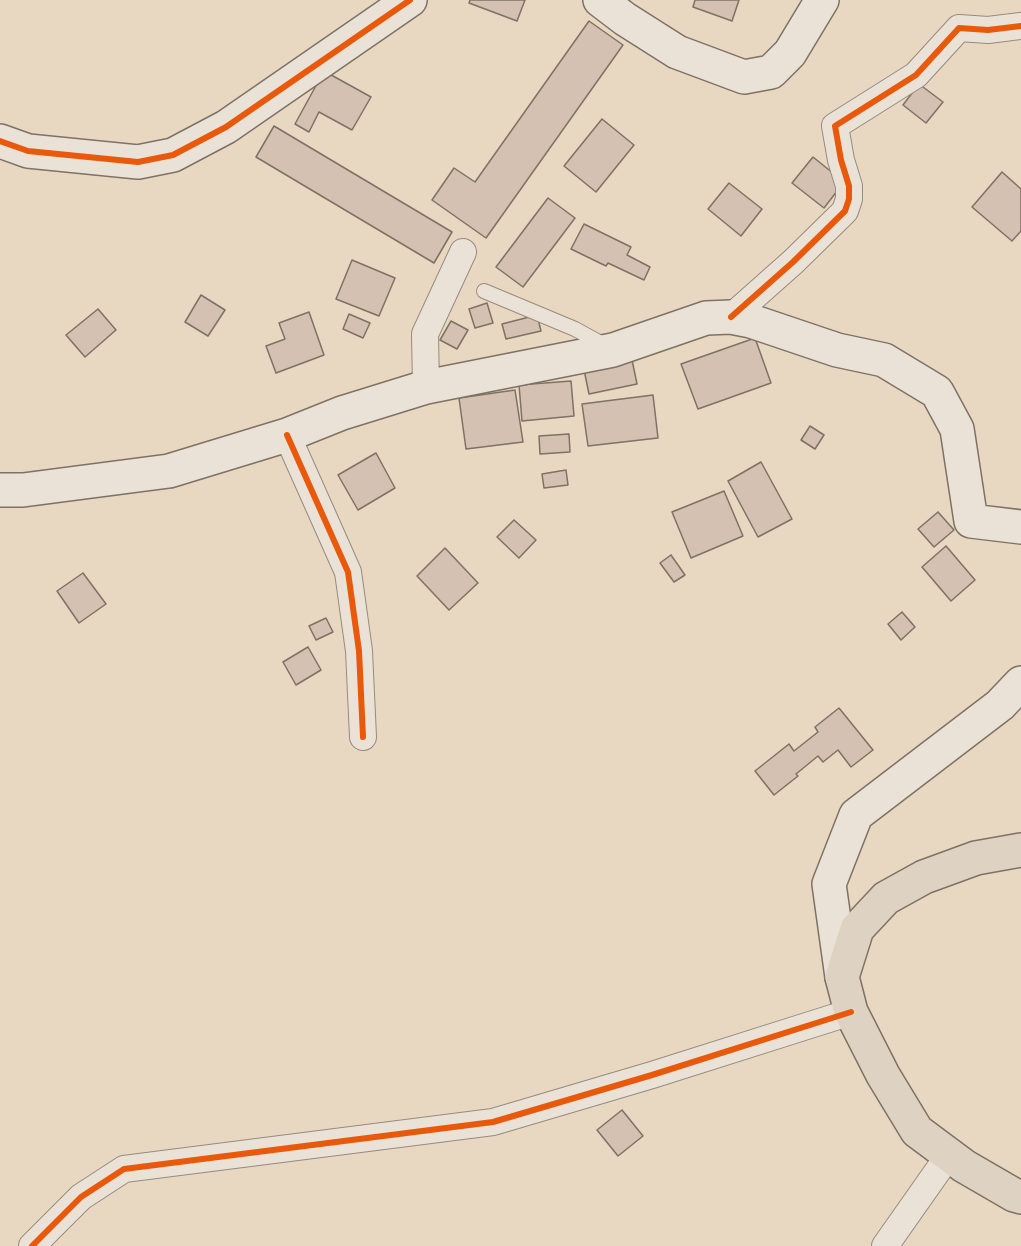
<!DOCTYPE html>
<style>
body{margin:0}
canvas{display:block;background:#e8d7c1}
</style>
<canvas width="1021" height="1246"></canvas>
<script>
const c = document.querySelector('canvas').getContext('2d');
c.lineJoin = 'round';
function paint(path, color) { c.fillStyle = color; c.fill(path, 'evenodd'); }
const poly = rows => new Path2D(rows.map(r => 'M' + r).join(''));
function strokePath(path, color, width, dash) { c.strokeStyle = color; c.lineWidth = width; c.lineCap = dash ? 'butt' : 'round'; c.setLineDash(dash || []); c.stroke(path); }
const building = poly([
 [470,0,525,0,517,21,469,3,470,0],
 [695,0,739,0,732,21,693,7,695,0],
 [589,21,623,45,486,238,432,200,454,168,475,182,589,21],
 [324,71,371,97,352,130,319,112,309,132,295,124,324,71],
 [919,84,943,102,926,123,903,105,919,84],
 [602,119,634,145,596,192,564,166,602,119],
 [274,126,452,232,434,263,256,157,274,126],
 [813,157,844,182,824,208,792,183,813,157],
 [1002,172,1021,189,1021,231,1012,241,972,207,1002,172],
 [729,183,762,209,741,236,708,209,729,183],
 [548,198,575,218,523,287,496,267,548,198],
 [584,224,631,247,627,255,650,267,644,280,608,263,606,266,571,249,584,224],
 [352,260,395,278,379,316,336,299,352,260],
 [201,295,225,310,208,336,185,322,201,295],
 [487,303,493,323,475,328,469,309,487,303],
 [98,309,116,330,85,357,66,335,98,309],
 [309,312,324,355,276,373,266,346,285,339,279,323,309,312],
 [349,314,370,323,363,338,343,329,349,314],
 [537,315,541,331,506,339,502,324,537,315],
 [451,321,468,330,457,349,440,340,451,321],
 [755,338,771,383,698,409,681,364,755,338],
 [631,355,637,384,589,394,583,365,631,355],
 [571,381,574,416,522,421,519,385,571,381],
 [515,390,523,442,466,449,459,398,515,390],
 [653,395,658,438,588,446,582,404,653,395],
 [810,426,824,435,815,449,801,440,810,426],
 [569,434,570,452,540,454,539,436,569,434],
 [376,453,395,488,358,510,338,475,376,453],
 [761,462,792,519,758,537,728,481,761,462],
 [566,470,568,485,544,488,542,474,566,470],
 [724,491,743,536,691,558,672,512,724,491],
 [938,512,954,530,934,547,918,529,938,512],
 [514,520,536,540,519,558,497,537,514,520],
 [946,546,975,580,951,601,922,567,946,546],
 [445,548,478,583,449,610,417,576,445,548],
 [671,555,685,575,674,582,660,563,671,555],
 [83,573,106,604,79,623,57,591,83,573],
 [902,612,915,627,901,640,888,624,902,612],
 [326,618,333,632,316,640,309,626,326,618],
 [308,647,321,670,296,685,283,662,308,647],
 [839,708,873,750,851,767,838,750,823,762,818,756,796,774,798,776,774,795,755,771,789,744,794,751,818,732,815,727,839,708],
 [622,1110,643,1136,618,1156,597,1130,622,1110]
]);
paint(building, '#d4c1b1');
strokePath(building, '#7e7264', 1.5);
const lane = poly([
 [484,291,575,329,606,346]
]);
const street = poly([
 [731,317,793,262,845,211,849,199,849,186,841,160,835,126,916,75,959,28,988,30,1021,26],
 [426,387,425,334,463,252],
 [287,435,348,572,359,651,363,737],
 [32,1246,81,1197,124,1169,493,1122,652,1075,851,1012],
 [885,1246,949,1155]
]);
const secondary = poly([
 [600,0,625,19,677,52,744,77,771,72,790,53,822,0],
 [0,141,28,151,138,162,173,155,226,127,410,0],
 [0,490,23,490,169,471,287,435,342,413,426,387,613,350,706,318,731,317,751,321,837,350,884,360,937,392,957,429,971,521,1021,527],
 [842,977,829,884,856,815,1000,705,1021,683]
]);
const primary = poly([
 [1021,850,976,858,924,877,886,898,857,929,842,977,851,1012,883,1075,917,1131,964,1166,1014,1195,1021,1197]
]);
strokePath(lane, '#978b7c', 16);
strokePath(street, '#978b7c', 28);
strokePath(secondary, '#7e7264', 36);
strokePath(primary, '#7e7264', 36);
strokePath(lane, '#ebe2d7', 14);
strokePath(street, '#ebe2d7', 26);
strokePath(secondary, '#ebe2d7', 33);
strokePath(primary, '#ded2c2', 33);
strokePath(poly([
 [0,141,28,151,138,162,173,155,226,127,410,0],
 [731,317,793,262,845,211,849,199,849,186,841,160,835,126,916,75,959,28,988,30,1021,26],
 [287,435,348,572,359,651,363,737],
 [32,1246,81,1197,124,1169,493,1122,652,1075,851,1012]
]), '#e8590c', 6);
</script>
